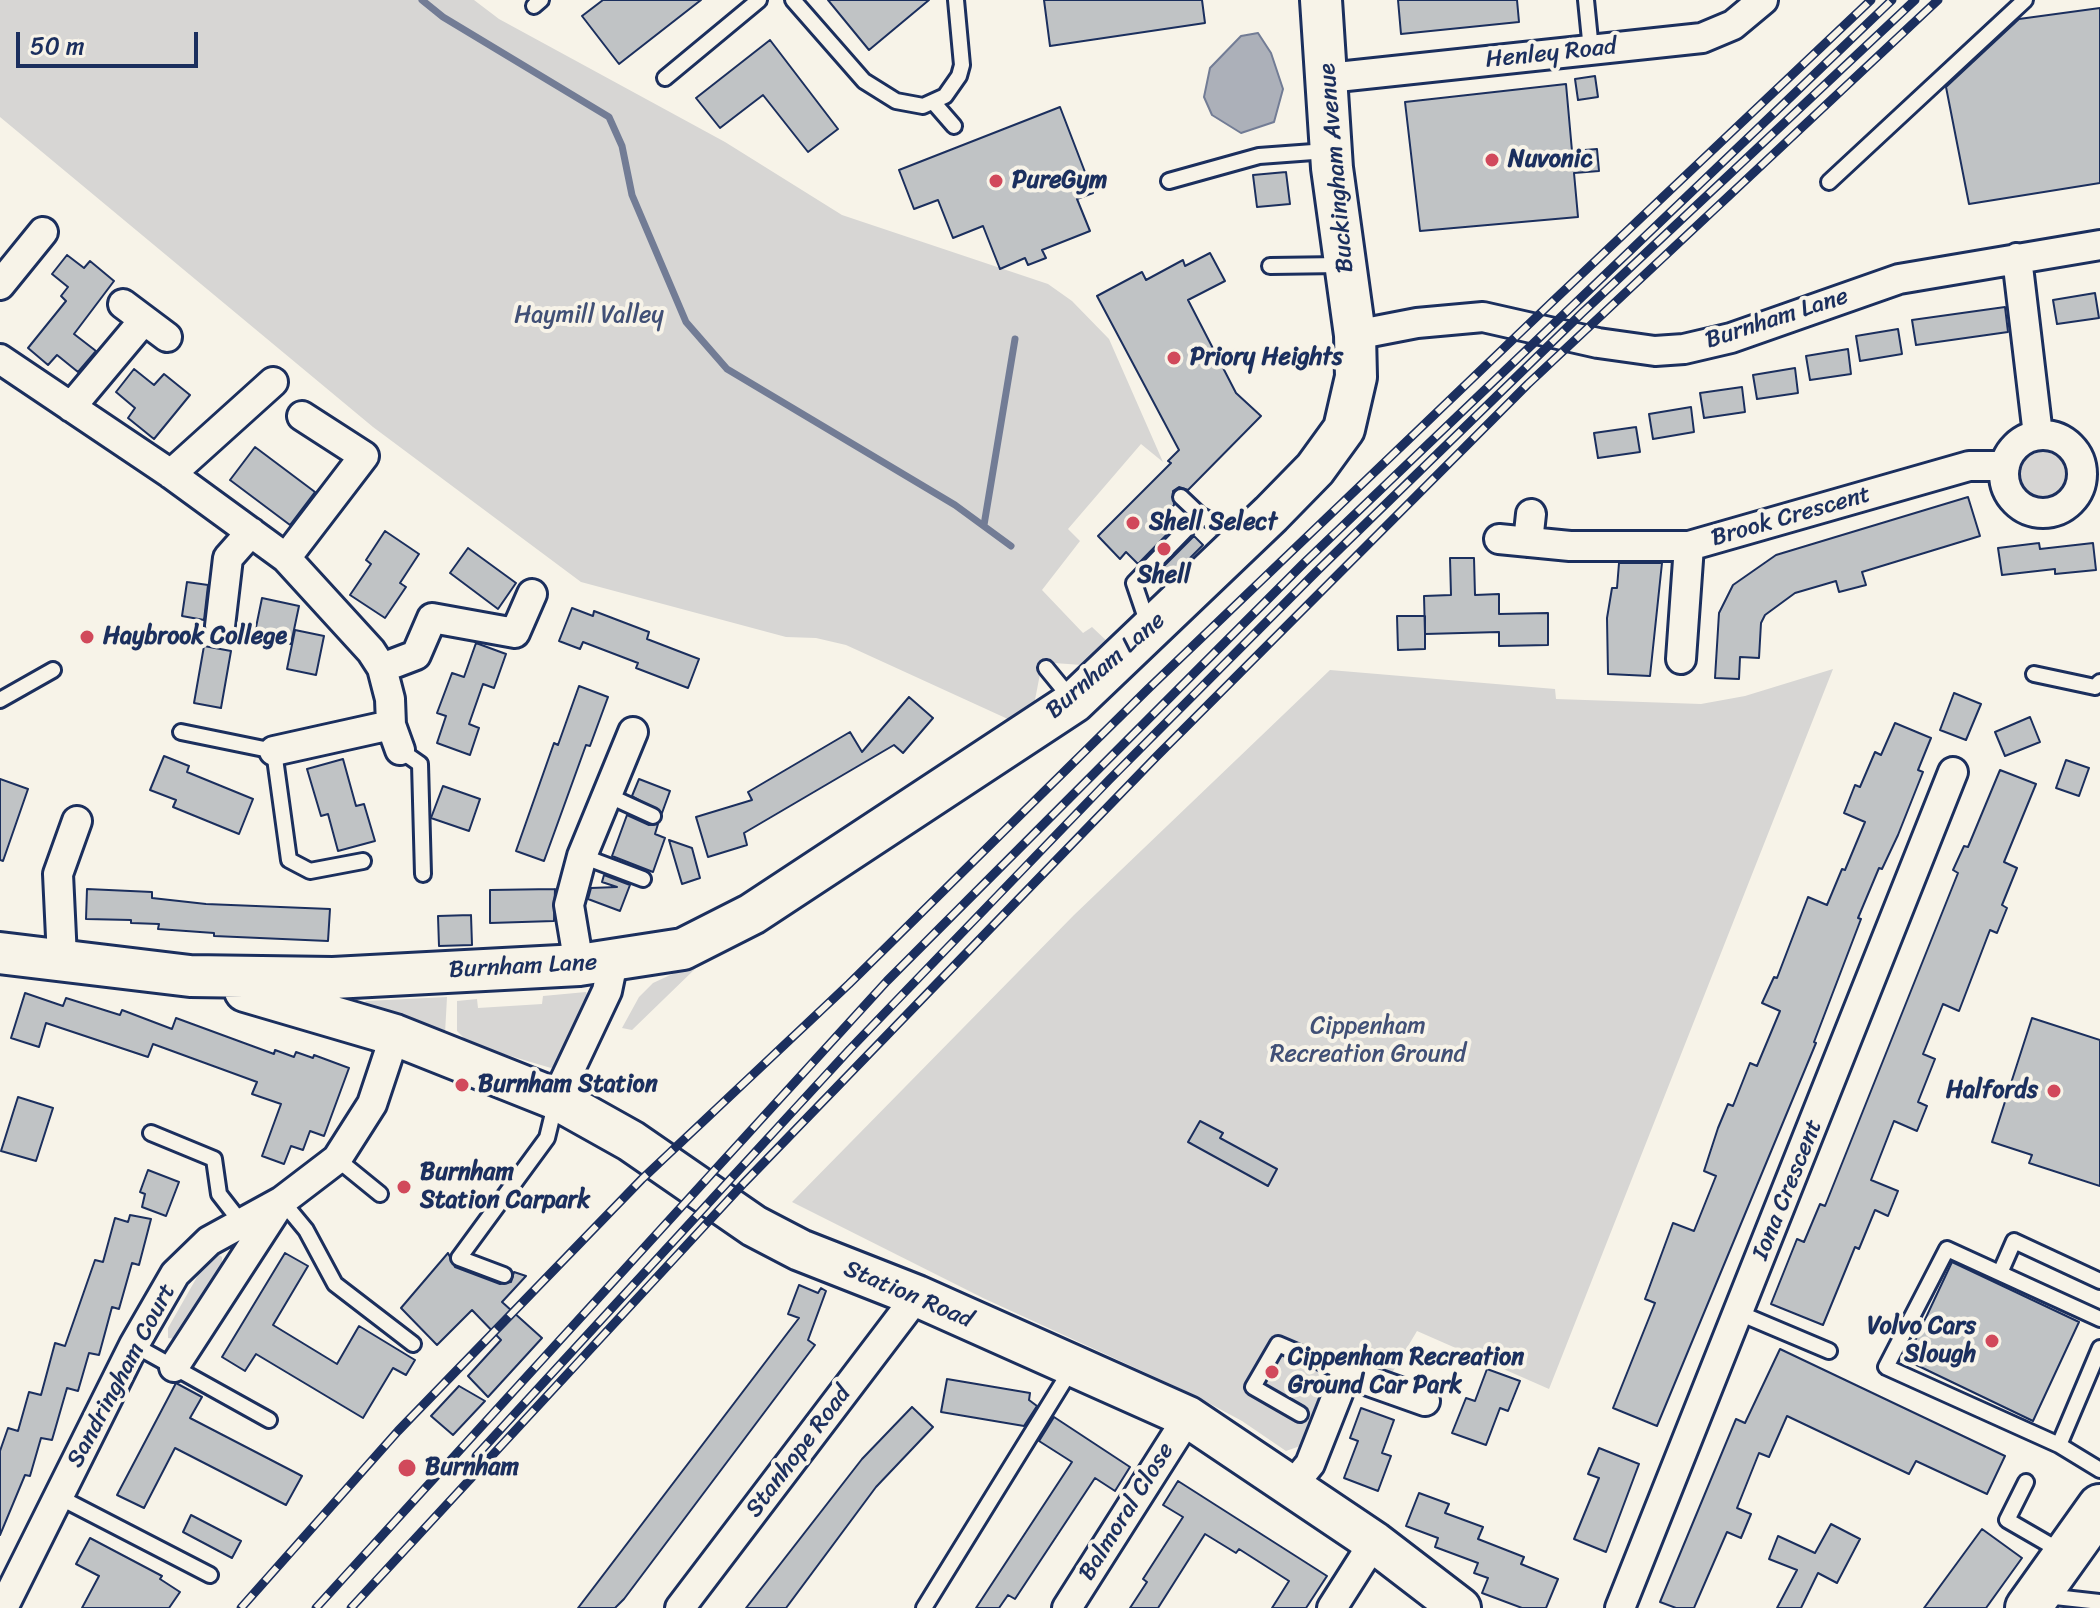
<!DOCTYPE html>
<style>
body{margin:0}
#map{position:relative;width:2100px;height:1608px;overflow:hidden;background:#f7f3e8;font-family:Sriracha,sans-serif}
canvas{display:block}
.scale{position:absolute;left:16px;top:32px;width:182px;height:36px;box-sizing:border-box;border:4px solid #1b2f5e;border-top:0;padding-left:10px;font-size:24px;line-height:28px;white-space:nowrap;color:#1b2f5e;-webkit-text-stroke:6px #f7f3e8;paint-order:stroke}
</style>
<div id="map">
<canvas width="2100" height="1608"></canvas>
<div class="scale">50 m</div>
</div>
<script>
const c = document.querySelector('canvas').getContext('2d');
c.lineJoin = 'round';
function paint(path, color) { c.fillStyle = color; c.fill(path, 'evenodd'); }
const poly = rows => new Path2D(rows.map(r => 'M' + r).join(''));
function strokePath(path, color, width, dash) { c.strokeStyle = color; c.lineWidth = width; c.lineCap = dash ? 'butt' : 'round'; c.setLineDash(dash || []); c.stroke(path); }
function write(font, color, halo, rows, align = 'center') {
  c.font = font + ' Sriracha,sans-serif'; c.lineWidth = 8; c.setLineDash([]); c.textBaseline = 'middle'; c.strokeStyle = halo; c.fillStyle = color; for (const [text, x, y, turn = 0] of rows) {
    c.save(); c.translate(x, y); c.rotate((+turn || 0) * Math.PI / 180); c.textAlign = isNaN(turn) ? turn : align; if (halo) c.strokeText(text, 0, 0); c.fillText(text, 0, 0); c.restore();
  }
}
paint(poly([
 [0,0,474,0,499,19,725,142,842,215,1048,284,1072,301,1109,339,1163,462,1141,444,1068,529,1080,541,1042,590,1083,633,1092,627,1110,644,1082,665,1054,663,1040,674,1034,705,1010,720,846,645,816,638,786,637,581,582,373,427,0,117],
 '2017 474a26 26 0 1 1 52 0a26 26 0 1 1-52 0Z',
 [1833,669,1549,1389,1417,1331,1392,1373,1325,1351,1315,1366,1325,1389,1303,1445,1286,1451,1242,1421,1190,1393,983,1298,792,1202,1074,915,1330,670,1555,689,1556,699,1701,704,1745,696],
 [692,965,697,967,632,1030,622,1028,639,997,653,983],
 [586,992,589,999,561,1065,551,1068,470,1044,457,1031,457,1001,477,999,478,1008,542,1004,543,996],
 [447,997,445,1034,362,1006,366,1001],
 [217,1253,222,1257,222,1265,177,1339,168,1338,168,1328,205,1263]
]), '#d7d6d4');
const water = poly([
 [1258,33,1271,53,1283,89,1274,122,1241,133,1212,115,1204,97,1210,68,1241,36,1258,33]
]);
paint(water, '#acb0b9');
strokePath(water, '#727c95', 2);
strokePath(poly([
 [422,0,443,17,609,117,622,146,632,195,686,322,727,369,955,505,1011,546],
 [984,525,1015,339]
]), '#727c95', 7);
const building = poly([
 [603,0,701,0,619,64,582,16,603,0],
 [828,0,929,0,869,50,828,0],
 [1044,0,1202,0,1205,23,1050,46,1044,0],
 [1398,0,1517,0,1519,22,1401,34,1398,0],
 [2100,8,2100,183,1969,204,1946,87,2019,19,2100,8],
 [770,40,838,129,808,152,763,95,720,128,696,98,770,40],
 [1595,76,1598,97,1578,100,1575,79,1595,76],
 [1566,84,1572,151,1597,149,1599,171,1574,173,1578,217,1420,231,1405,102,1566,84],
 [1060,107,1093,193,1077,199,1090,231,1042,250,1046,258,1028,265,1025,258,1000,269,983,226,953,238,938,200,914,209,899,170,1060,107],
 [1286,172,1290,204,1257,207,1253,175,1286,172],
 [1210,253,1225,281,1188,300,1236,393,1261,416,1188,490,1179,487,1173,491,1174,505,1168,511,1179,522,1138,564,1126,552,1120,559,1098,536,1171,463,1168,461,1179,450,1097,296,1142,272,1146,280,1183,260,1185,266,1210,253],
 [67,255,84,268,90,261,114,281,74,334,96,351,78,372,57,355,48,365,28,348,66,301,61,296,68,287,52,274,67,255],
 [2095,293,2099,318,2057,324,2053,300,2095,293],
 [2005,307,2008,332,1916,345,1912,320,2005,307],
 [1898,329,1902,354,1860,361,1856,336,1898,329],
 [1848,349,1851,374,1810,380,1806,356,1848,349],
 [1795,368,1798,393,1757,399,1753,375,1795,368],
 [134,369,154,385,164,374,190,395,154,439,128,418,135,408,116,392,134,369],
 [1742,387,1745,412,1704,418,1700,393,1742,387],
 [1691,407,1694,432,1653,439,1649,414,1691,407],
 [1636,427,1640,452,1598,458,1594,433,1636,427],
 [255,447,315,492,290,525,230,480,255,447],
 [1968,497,1980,536,1862,572,1866,585,1839,592,1836,581,1795,593,1765,615,1761,623,1759,658,1740,657,1739,679,1715,678,1719,613,1733,585,1776,555,1968,497],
 [385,531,419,554,400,583,406,587,385,618,350,595,371,564,366,560,385,531],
 [1194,536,1203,545,1161,587,1152,578,1194,536],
 [2039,543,2040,549,2093,543,2096,570,2055,574,2055,569,2002,575,1998,548,2039,543],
 [468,548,516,583,498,609,450,573,468,548],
 [1450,558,1474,558,1475,595,1499,594,1499,614,1548,613,1548,645,1499,646,1499,632,1425,634,1424,596,1451,595,1450,558],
 [1619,563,1662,563,1650,676,1608,674,1607,618,1612,588,1617,588,1619,563],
 [187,582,208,585,204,620,182,616,187,582],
 [262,598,299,606,291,644,254,637,262,598],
 [572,608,593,616,594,611,649,632,647,639,699,659,688,688,636,668,638,663,583,642,580,649,559,641,572,608],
 [1397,616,1425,616,1425,649,1398,650,1397,616],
 [295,630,324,636,316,675,287,669,295,630],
 [476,643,506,654,494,688,483,684,469,724,479,728,470,755,437,743,446,716,437,713,452,673,464,677,476,643],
 [204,646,231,651,221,708,194,703,204,646],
 [579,686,608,697,590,746,586,745,544,861,516,851,554,743,558,745,579,686],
 [1954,693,1981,704,1966,740,1940,730,1954,693],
 [909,697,933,718,903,753,894,745,744,833,747,845,708,857,696,817,752,800,748,792,850,732,862,752,909,697],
 [2030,717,2040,742,2005,756,1995,732,2030,717],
 [1895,723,1931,738,1918,770,1923,772,1898,835,1882,869,1879,868,1858,918,1861,919,1814,1042,1816,1043,1657,1426,1613,1408,1655,1303,1645,1299,1673,1223,1694,1231,1716,1176,1704,1171,1718,1128,1728,1104,1733,1106,1750,1063,1757,1066,1780,1011,1762,1003,1774,977,1777,978,1808,897,1827,905,1842,869,1845,870,1865,822,1844,813,1855,785,1860,787,1875,752,1881,755,1895,723],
 [164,756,189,766,187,772,253,799,239,834,173,807,176,800,150,790,164,756],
 [343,759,356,806,364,804,375,841,338,851,328,814,321,816,307,769,343,759],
 [2066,760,2089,768,2079,796,2056,788,2066,760],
 [2000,770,2036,784,2004,862,2017,868,2002,905,2007,908,1997,933,1990,930,1959,1011,1943,1004,1923,1054,1935,1059,1918,1102,1927,1106,1917,1131,1894,1121,1871,1180,1898,1191,1888,1216,1875,1210,1859,1249,1855,1247,1823,1325,1771,1304,1797,1239,1804,1242,1820,1204,1825,1206,1958,873,1953,870,1964,846,1968,847,2000,770],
 [0,779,28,789,3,861,0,860,0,779],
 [639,779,670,791,662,813,632,796,639,779],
 [443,786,480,799,469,831,431,818,443,786],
 [627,815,649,825,658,824,655,834,665,838,653,872,612,856,627,815],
 [669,840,692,848,700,878,682,884,669,840],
 [604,875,630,885,620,911,588,899,591,888,617,887,602,882,604,875],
 [87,889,152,892,152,898,206,904,330,909,328,941,214,936,214,933,158,929,159,924,131,923,131,920,86,919,87,889],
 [555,889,554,921,490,923,490,890,555,889],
 [471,915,472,945,439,946,438,916,471,915],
 [25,993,63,1006,66,998,120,1015,122,1010,172,1029,176,1018,274,1054,275,1050,294,1057,296,1052,313,1058,314,1055,349,1068,324,1136,310,1131,303,1150,291,1146,284,1164,262,1156,281,1104,252,1094,257,1082,153,1044,148,1057,46,1023,39,1047,11,1038,25,993],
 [2032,1018,2100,1040,2100,1186,2029,1163,2032,1155,1992,1142,2032,1018],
 [18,1097,53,1108,36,1161,1,1151,18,1097],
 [1200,1121,1223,1133,1220,1138,1277,1169,1268,1186,1188,1142,1200,1121],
 [148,1170,179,1182,166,1216,142,1207,145,1194,140,1192,148,1170],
 [130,1215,151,1219,139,1265,132,1263,119,1309,112,1307,99,1355,89,1353,78,1391,67,1388,52,1440,41,1438,30,1476,25,1475,0,1535,0,1451,8,1428,18,1431,29,1392,41,1395,55,1343,65,1346,95,1260,103,1262,115,1218,128,1222,130,1215],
 [285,1253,308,1266,273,1325,337,1364,359,1326,415,1360,406,1375,393,1368,363,1418,256,1354,245,1371,222,1357,285,1253],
 [448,1253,455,1267,500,1284,511,1282,514,1272,526,1276,502,1302,542,1338,488,1397,468,1376,501,1340,472,1310,437,1345,401,1308,448,1253],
 [1952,1262,2079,1322,2033,1421,1906,1360,1952,1262],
 [799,1285,818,1293,821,1288,826,1291,808,1340,815,1345,624,1599,615,1608,578,1608,799,1318,788,1314,799,1285],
 [1780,1349,2005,1456,1987,1494,1916,1461,1909,1474,1787,1416,1769,1457,1759,1453,1737,1508,1751,1514,1741,1538,1727,1532,1694,1608,1676,1608,1660,1602,1736,1419,1745,1423,1780,1349],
 [1487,1369,1520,1381,1508,1411,1500,1408,1486,1445,1452,1433,1466,1398,1475,1401,1487,1369],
 [947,1379,1030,1393,1029,1400,1037,1406,1024,1426,941,1412,947,1379],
 [176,1383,202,1397,190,1418,302,1476,286,1505,175,1448,144,1508,117,1495,176,1383],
 [459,1386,485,1401,453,1435,431,1416,459,1386],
 [912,1407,933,1427,876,1487,786,1608,746,1608,862,1459,912,1407],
 [1361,1408,1394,1420,1382,1453,1391,1456,1378,1491,1344,1478,1358,1441,1350,1438,1361,1408],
 [1054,1417,1130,1467,1115,1491,1095,1478,1015,1599,1008,1595,999,1608,976,1608,1072,1462,1039,1441,1054,1417],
 [1599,1448,1639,1464,1606,1552,1574,1539,1599,1478,1588,1474,1599,1448],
 [1178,1481,1327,1576,1306,1608,1272,1608,1289,1581,1239,1549,1236,1553,1205,1534,1158,1608,1130,1608,1147,1582,1143,1579,1183,1517,1163,1505,1178,1481],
 [1419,1493,1449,1504,1445,1513,1483,1527,1478,1539,1524,1557,1521,1564,1558,1579,1546,1608,1522,1608,1482,1593,1488,1578,1474,1573,1478,1563,1435,1547,1438,1538,1406,1526,1419,1493],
 [191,1515,241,1541,232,1558,183,1532,191,1515],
 [1831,1524,1860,1539,1837,1583,1818,1573,1801,1608,1777,1608,1797,1570,1769,1559,1778,1536,1815,1553,1831,1524],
 [1982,1529,2022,1558,1986,1608,1924,1608,1982,1529],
 [90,1538,162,1576,160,1579,180,1592,169,1608,82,1608,99,1576,76,1564,90,1538]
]);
paint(building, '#c0c3c5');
strokePath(building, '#1b2f5e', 2);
const lane = poly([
 [793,0,864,81,896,101,923,106,945,96,959,76,962,65,956,0],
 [1586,0,1591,50],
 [534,6,541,0],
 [665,78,759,0],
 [934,103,954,126],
 [1169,181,1259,156,1327,151],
 [1829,182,2025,0],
 [1270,266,1341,265],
 [1181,497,1200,515],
 [1149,627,1134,583,1200,515,1241,537],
 [1046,668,1073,701],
 [2034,674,2095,687,2100,682],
 [0,700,53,670],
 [181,732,274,751,289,860,310,871,363,861],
 [400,750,420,764,423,874],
 [607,795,653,816],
 [582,856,643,879],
 [151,1133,214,1159,219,1194,240,1221],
 [337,1159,380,1194],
 [282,1201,306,1230,335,1284,413,1344],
 [2000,1273,2014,1241,2100,1281],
 [504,1275,459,1258,547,1138,556,1101],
 [1739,1313,1829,1351],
 [2100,1319,1947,1249,1886,1367,2059,1445,2100,1470],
 [134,1345,269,1420],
 [1300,1414,1253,1387,1278,1344,1346,1373],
 [2059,1445,2100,1348],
 [2026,1482,2007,1520,2064,1553],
 [59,1497,210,1575],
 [2055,1597,2100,1602],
 [924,1608,1072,1368]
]);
const street = poly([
 [1328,78,1702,38,1733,25,1763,0],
 [2017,258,2038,435],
 [0,285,43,232],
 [123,304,167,337],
 [1355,335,1417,323,1483,317,1598,343,1655,351,1684,349,1731,338,1899,279,2100,245],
 [0,359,171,474,286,558,371,651,382,668,390,699,391,725,400,750],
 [71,407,144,320],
 '2004 474a39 39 0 1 1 78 0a39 39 0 1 1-78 0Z',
 [171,474,273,382],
 [1499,539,1570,546,1689,546,1969,466,2005,466],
 [1528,542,1531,514],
 [286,558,364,456,302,416],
 [220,626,228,558,251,532],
 [1681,659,1689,546],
 [382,668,416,655,432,618,515,633,532,594],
 [274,751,391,725],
 [62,958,58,874,77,821],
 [579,965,569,905,582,856,633,732],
 [556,1099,607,991,613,962],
 [174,1367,281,1202],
 [1292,1486,1310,1464,1346,1373,1425,1401],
 [3,1608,134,1345,175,1274,209,1241,282,1201,337,1159,372,1104,395,1035],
 [680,1608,917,1296],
 [1067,1608,1188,1417],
 [1332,1608,1374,1542],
 [1620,1608,1953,772]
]);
const secondary = poly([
 [0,953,190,976,333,978,579,965,683,949,752,914,1074,702,1271,514,1315,469,1344,429,1356,377,1355,335,1332,168,1321,0],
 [245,991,395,1035,556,1099,631,1141,754,1226,800,1250,917,1296,1188,1417,1374,1542,1460,1608]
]);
const primary = poly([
 [2028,1608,2100,1507]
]);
strokePath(lane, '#1b2f5e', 20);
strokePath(street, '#1b2f5e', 34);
strokePath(secondary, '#1b2f5e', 46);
strokePath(primary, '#1b2f5e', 50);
strokePath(lane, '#f7f3e8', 14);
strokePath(street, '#f7f3e8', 28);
strokePath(secondary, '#f7f3e8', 40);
strokePath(primary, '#f7f3e8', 44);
const rail = poly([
 [476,1456,850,1049,1109,780,1316,572,1582,313,1915,0],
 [241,1608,398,1431,642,1179,849,984,1148,689,1551,303,1871,0],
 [316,1608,887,981,1305,562,1892,0],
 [351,1608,744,1183,1157,756,1528,384,1938,0]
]);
strokePath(rail, '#1b2f5e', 9);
strokePath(rail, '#f7f3e8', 6, [18]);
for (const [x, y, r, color] of [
 [1492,160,8,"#d1495b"],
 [996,181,8,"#d1495b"],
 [1174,358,8,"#d1495b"],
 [1133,523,8,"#d1495b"],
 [1164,549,8,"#d1495b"],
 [87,637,8,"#d1495b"],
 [462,1085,8,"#d1495b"],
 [2054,1091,8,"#d1495b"],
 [404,1187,8,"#d1495b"],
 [1992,1341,8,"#d1495b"],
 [1272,1372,8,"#d1495b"],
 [407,1468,10,"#d1495b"]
]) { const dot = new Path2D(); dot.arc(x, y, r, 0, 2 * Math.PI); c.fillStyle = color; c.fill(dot); strokePath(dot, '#f7f3e8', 3); }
write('24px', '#1b2f5e', '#f7f3e8', [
 ["Henley Road",1551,54,-6],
 ["Buckingham Avenue",1337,168,-95],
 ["Burnham Lane",1777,319,-18],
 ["Brook Crescent",1791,517,-16],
 ["Burnham Lane",1106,666,-41],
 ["Burnham Lane",523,967,-3],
 ["Iona Crescent",1788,1190,-68],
 ["Station Road",908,1295,23],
 ["Sandringham Court",122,1376,-62],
 ["Stanhope Road",799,1452,-53],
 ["Balmoral Close",1127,1512,-58]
]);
write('bold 24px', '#1b2f5e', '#f7f3e8', [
 ["Nuvonic",1508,160],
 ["PureGym",1012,181],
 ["Priory Heights",1190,358],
 ["Shell Select",1149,523],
 ["Shell",1164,576,"center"],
 ["Haybrook College",103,637],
 ["Burnham Station",478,1085],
 ["Halfords",2038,1091,"right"],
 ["Burnham",420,1173],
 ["Station Carpark",420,1201],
 ["Volvo Cars",1976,1327,"right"],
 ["Slough",1976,1355,"right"],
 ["Cippenham Recreation",1288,1358],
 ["Ground Car Park",1288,1386],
 ["Burnham",425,1468]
], 'left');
write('24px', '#415076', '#f7f3e8', [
 ["Haymill Valley",589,316],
 ["Cippenham",1368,1027],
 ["Recreation Ground",1368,1055]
]);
</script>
